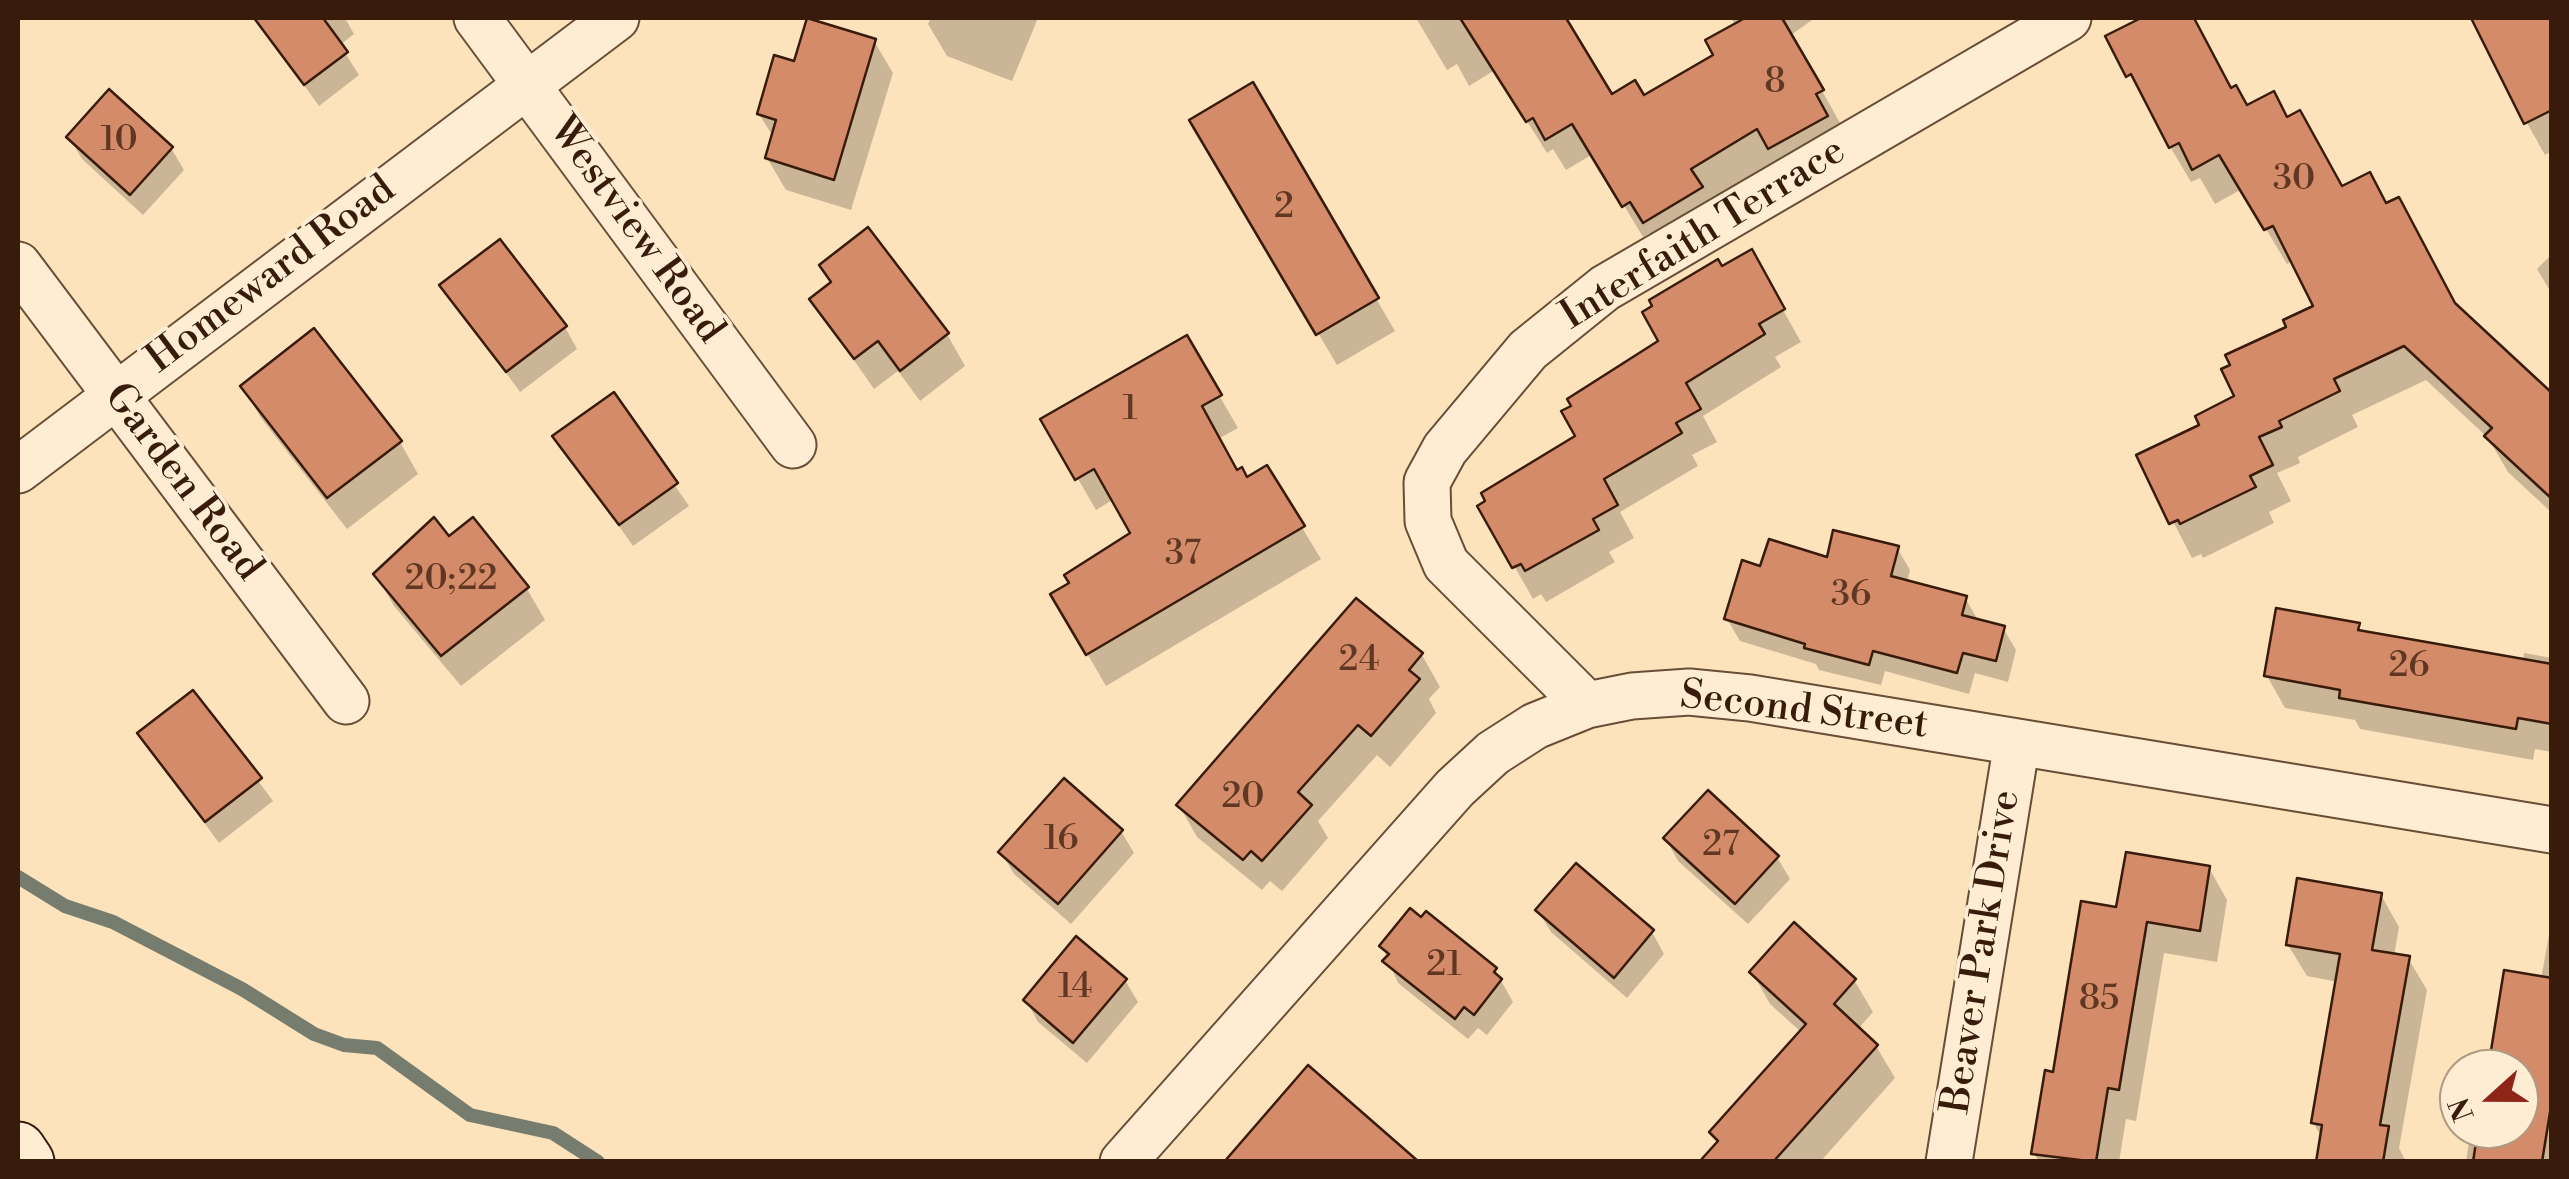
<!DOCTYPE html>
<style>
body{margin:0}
#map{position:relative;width:2569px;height:1179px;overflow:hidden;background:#fde3bc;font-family:"Libre Bodoni",serif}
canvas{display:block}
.frame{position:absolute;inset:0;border:20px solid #381b0b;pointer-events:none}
.north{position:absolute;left:2439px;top:1049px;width:100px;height:100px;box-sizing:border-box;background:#feedd3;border:2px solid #af9983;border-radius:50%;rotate:249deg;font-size:28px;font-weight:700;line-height:40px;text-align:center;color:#381b0b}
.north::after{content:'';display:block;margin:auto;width:35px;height:45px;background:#8f2418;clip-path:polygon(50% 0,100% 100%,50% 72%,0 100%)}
</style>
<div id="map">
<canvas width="2569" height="1179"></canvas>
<div class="frame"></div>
<div class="north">N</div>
</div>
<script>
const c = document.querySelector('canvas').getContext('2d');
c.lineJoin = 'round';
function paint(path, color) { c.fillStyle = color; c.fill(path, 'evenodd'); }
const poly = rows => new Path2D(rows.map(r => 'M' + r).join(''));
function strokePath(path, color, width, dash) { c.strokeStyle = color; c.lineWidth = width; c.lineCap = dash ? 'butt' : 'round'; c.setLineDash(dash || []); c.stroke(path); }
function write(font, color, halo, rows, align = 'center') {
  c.font = font + ' "Libre Bodoni",serif'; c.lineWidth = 8; c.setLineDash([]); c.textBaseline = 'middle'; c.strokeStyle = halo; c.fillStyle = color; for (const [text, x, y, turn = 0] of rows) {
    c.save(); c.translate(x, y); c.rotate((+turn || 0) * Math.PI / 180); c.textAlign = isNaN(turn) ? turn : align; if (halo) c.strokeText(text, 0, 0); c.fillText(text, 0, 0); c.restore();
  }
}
paint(poly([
 [256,18,345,18,354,34,340,45,359,75,319,106],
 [931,18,1038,18,1012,81,947,56,928,24],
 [1416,18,1563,18,1611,97,1643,98,1717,56,1736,26,1731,18,1815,18,1791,35,1840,123,1832,127,1844,149,1788,180,1777,160,1708,201,1719,220,1663,254,1650,233,1643,237,1593,154,1566,170,1553,149,1547,153,1495,70,1469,86,1457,64,1447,70],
 [2146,18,2192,18,2231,90,2247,108,2287,120,2342,189,2387,205,2457,309,2552,405,2552,513,2508,472,2488,438,2426,380,2352,415,2358,427,2298,457,2300,463,2277,473,2291,501,2269,512,2274,523,2203,558,2201,554,2192,558,2139,456,2203,426,2238,398,2290,328,2317,308,2293,261,2287,264,2242,189,2215,204,2200,178,2191,182,2149,111,2109,37],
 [2474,18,2552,18,2552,151,2545,155,2527,123],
 [874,41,893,73,851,210,786,190,767,158,774,138,759,114,796,64],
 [1252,86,1395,331,1337,365,1193,121],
 [69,137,171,148,184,170,143,215,82,159],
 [1751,253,1801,342,1775,357,1781,367,1703,416,1717,442,1692,455,1698,466,1620,512,1634,538,1609,552,1615,562,1546,602,1541,594,1533,599,1480,506,1579,437,1721,269],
 [2552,254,2552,294,2537,269],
 [443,286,565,327,577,349,520,392],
 [812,300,947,334,965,366,920,401,898,371,874,389],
 [1186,338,1238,428,1218,439,1237,473,1247,480,1266,468,1321,559,1106,686,1053,595,1134,534,1114,499,1096,510,1044,420],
 [243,387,400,442,418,474,347,529,261,418],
 [613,396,689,506,633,546,556,437],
 [449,540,527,589,545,620,461,686,394,606,376,574],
 [1897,548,1910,570,1907,583,1965,598,1978,620,2003,628,2016,650,2008,682,1975,673,1969,694,1885,671,1881,685,1819,670,1816,664,1740,641,1727,619,1762,569],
 [1356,602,1422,655,1440,687,1429,699,1436,713,1390,767,1377,755,1318,821,1328,838,1282,891,1270,881,1262,890,1197,837,1179,805],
 [2358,625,2363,634,2523,662,2524,653,2552,658,2552,752,2535,749,2533,760,2360,729,2355,720,2285,708,2267,676],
 [193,693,273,801,219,843,140,734],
 [1121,831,1134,853,1071,924,1014,874,1001,852],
 [1666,839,1777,857,1790,879,1748,924,1678,861],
 [2209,868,2227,900,2217,962,2164,953,2136,1121,2126,1119,2119,1162,2039,1162,2034,1153,2055,1075,2118,910],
 [2381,895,2399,927,2394,956,2408,958,2427,990,2399,1148,2406,1162,2318,1162,2322,1138,2313,1122,2338,982,2307,976,2288,945],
 [1538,911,1652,932,1664,954,1627,998,1551,932],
 [2551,924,2552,1162,2466,1162,2469,1142,2478,1144,2480,1129,2519,1129,2519,1069,2490,1069,2541,979],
 [1382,946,1495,970,1513,1002,1487,1035,1478,1028,1468,1039,1398,983],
 [1752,972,1854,980,1873,1012,1858,1029,1876,1046,1895,1078,1820,1162,1703,1162,1718,1144,1712,1133,1802,1033,1770,1004],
 [1125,980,1138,1002,1087,1063,1038,1022,1026,1000]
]), '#0003');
strokePath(poly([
 [18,877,65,906,113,922,242,989,314,1034,344,1045,377,1048,470,1115,553,1133,598,1162]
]), '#767d6f', 14);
const building = poly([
 [254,18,323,18,348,52,304,85,254,18],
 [807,18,876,39,834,180,765,158,776,120,757,114,774,55,794,61,807,18],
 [1460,18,1566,18,1612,94,1635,80,1644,95,1713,55,1705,40,1745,18,1782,18,1824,90,1816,94,1828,116,1768,149,1757,129,1691,169,1703,187,1643,223,1630,202,1622,207,1572,124,1545,140,1533,118,1526,122,1460,18],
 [2141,18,2194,18,2231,88,2236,85,2247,105,2274,91,2287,117,2300,110,2342,186,2370,172,2386,203,2399,197,2455,303,2552,393,2552,499,2484,436,2492,428,2404,346,2334,379,2340,391,2279,421,2282,427,2259,437,2273,465,2250,476,2256,487,2180,524,2178,520,2169,524,2136,455,2199,425,2195,416,2234,396,2221,369,2230,365,2225,355,2286,327,2283,320,2313,306,2273,226,2264,230,2219,155,2192,170,2179,143,2169,148,2131,74,2126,77,2105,36,2141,18],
 [2471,18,2552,18,2552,110,2524,124,2471,18],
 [1253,82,1379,298,1316,335,1189,120,1253,82],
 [109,89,173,147,130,195,66,137,109,89],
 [868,227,949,333,900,371,878,341,854,359,809,299,831,282,819,265,868,227],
 [500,239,567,326,506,372,439,285,500,239],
 [1752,249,1785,309,1759,324,1765,334,1686,383,1701,409,1676,423,1682,433,1604,479,1618,505,1593,519,1599,530,1525,571,1521,564,1512,568,1477,506,1485,501,1481,493,1575,436,1561,411,1571,406,1567,399,1658,341,1642,312,1652,306,1649,300,1718,259,1722,266,1752,249],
 [314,328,402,441,327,498,240,386,314,328],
 [1187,335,1222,395,1202,406,1237,470,1242,467,1247,477,1267,465,1305,526,1086,655,1050,594,1069,583,1064,575,1130,533,1094,469,1075,480,1040,419,1187,335],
 [614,392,678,483,619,525,552,436,614,392],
 [434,517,449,536,473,517,529,587,441,656,373,574,434,517],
 [1833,530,1899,546,1891,576,1967,596,1962,615,2005,626,1996,661,1963,653,1957,673,1873,651,1869,665,1804,648,1805,644,1724,619,1742,560,1760,566,1769,539,1827,557,1833,530],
 [1356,598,1423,653,1409,670,1420,679,1371,736,1358,725,1298,792,1312,805,1262,861,1251,851,1243,860,1176,805,1356,598],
 [2276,608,2360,623,2358,630,2552,664,2552,724,2518,718,2516,729,2339,698,2340,690,2264,676,2276,608],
 [193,690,262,778,205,822,137,733,193,690],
 [1064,778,1123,830,1058,904,998,852,1064,778],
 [1708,790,1779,856,1735,904,1663,838,1708,790],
 [2126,852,2210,866,2200,931,2147,922,2119,1090,2108,1088,2096,1162,2031,1154,2045,1070,2053,1072,2081,901,2116,907,2126,852],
 [1576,863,1654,930,1614,978,1535,910,1576,863],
 [2297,878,2382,893,2372,950,2410,956,2380,1125,2389,1126,2383,1162,2316,1162,2322,1125,2311,1123,2340,954,2286,945,2297,878],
 [1410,908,1421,917,1426,911,1497,968,1494,972,1502,979,1474,1015,1464,1007,1455,1019,1382,961,1389,954,1379,946,1410,908],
 [1794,922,1856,979,1834,1004,1878,1045,1773,1162,1699,1162,1718,1141,1709,1132,1806,1024,1749,972,1794,922],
 [1076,936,1127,979,1073,1043,1023,1000,1076,936],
 [2504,970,2552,978,2552,1100,2542,1162,2473,1162,2478,1129,2519,1129,2519,1069,2488,1069,2504,970],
 [1308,1065,1419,1162,1224,1162,1308,1065]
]);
paint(building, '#d48b69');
strokePath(building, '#381b0b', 2.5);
const minor = poly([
 [477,18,793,445],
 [18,265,346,701],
 [18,470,616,18],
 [1587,705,1446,564,1428,521,1427,482,1445,449,1528,350,1605,288,2068,18],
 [1123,1162,1455,788,1493,753,1535,726,1587,705,1632,696,1689,692,1750,698,2552,830],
 [1949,1162,2017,742]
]);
const secondary = poly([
 [18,1150,26,1162]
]);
strokePath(minor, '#694d37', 49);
strokePath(secondary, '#381b0b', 59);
strokePath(minor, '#feedd3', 45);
strokePath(secondary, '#feedd3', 55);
write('35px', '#5f3722', null, [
 ["8",1775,84],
 ["10",119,142],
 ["30",2294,181],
 ["2",1284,209],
 ["1",1130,411],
 ["37",1183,556],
 ["20;22",451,581],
 ["36",1851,597],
 ["24",1359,662],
 ["26",2409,668],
 ["20",1243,799],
 ["16",1061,841],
 ["27",1721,847],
 ["21",1444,967],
 ["14",1075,989],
 ["85",2099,1001]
]);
write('40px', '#381b0b', '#feedd3', [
 ["Westview Road",635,231,54],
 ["Interfaith Terrace",1704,235,-32],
 ["Homeward Road",272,276,-37],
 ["Garden Road",182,483,53],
 ["Second Street",1804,712,7],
 ["Beaver Park Drive",1983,952,-81]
]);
</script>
